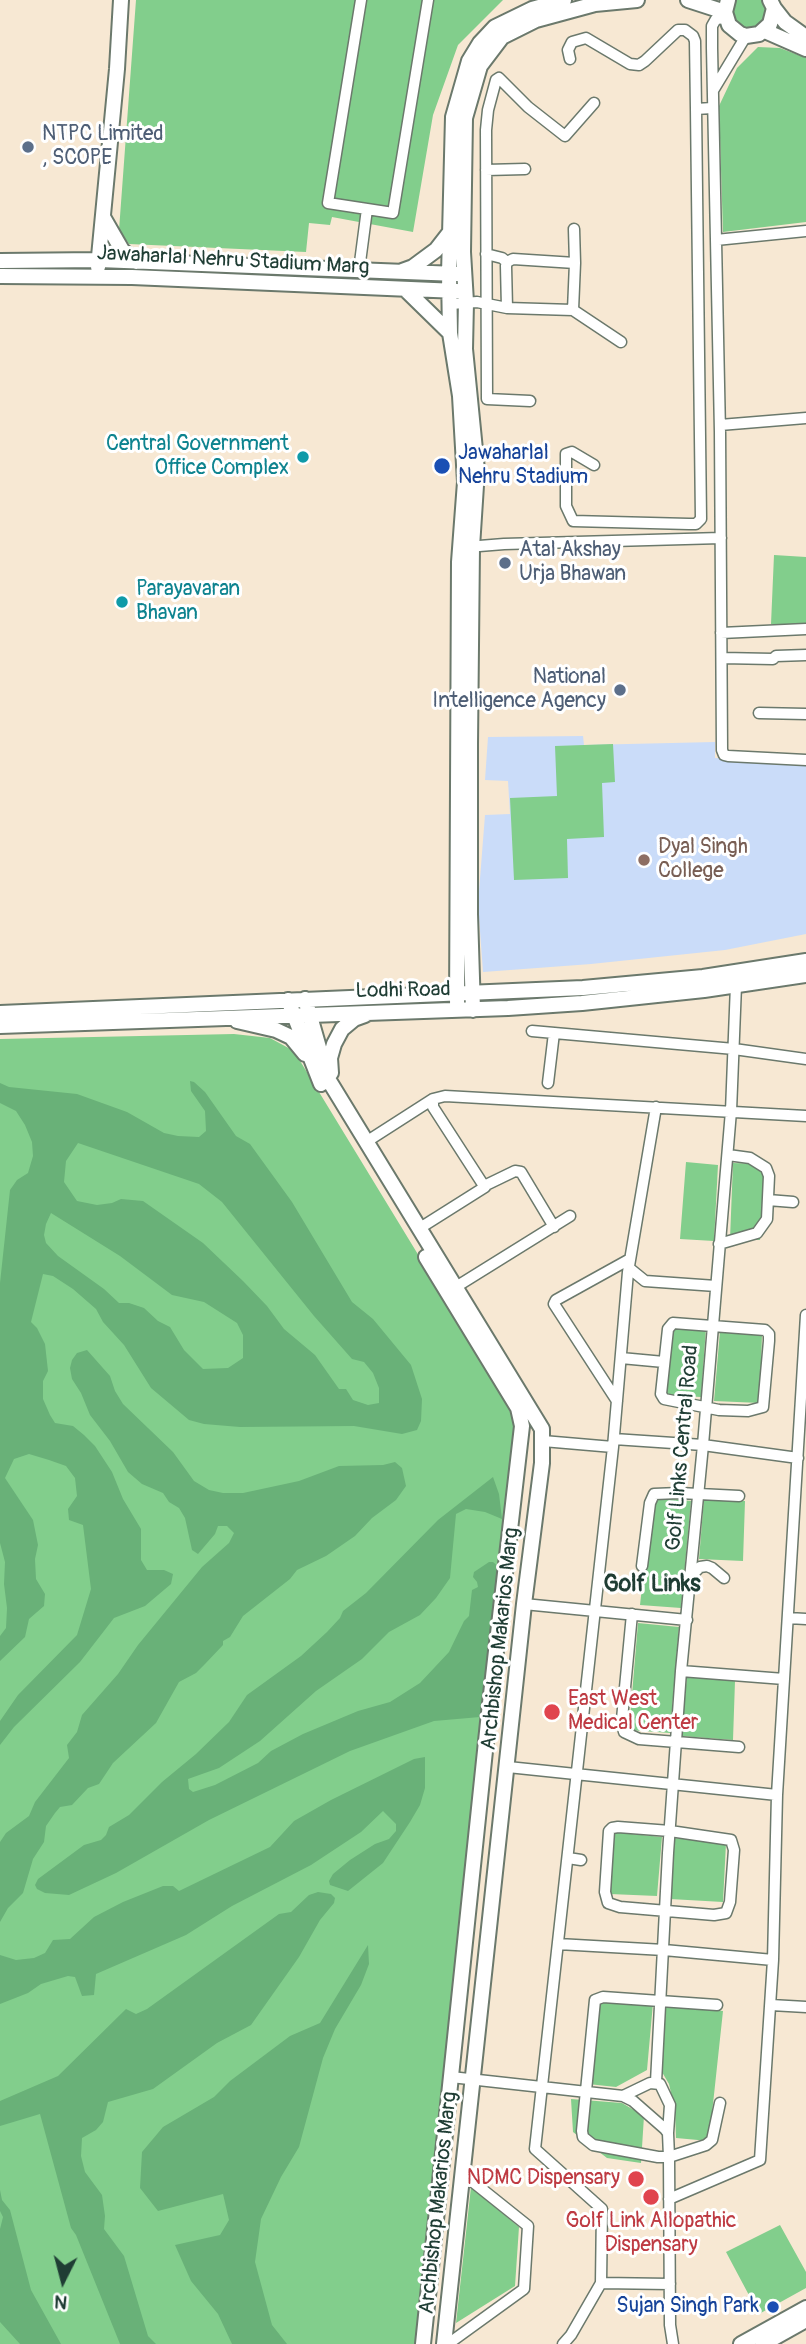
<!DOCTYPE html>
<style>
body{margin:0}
#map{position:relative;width:806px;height:2344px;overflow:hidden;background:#f7e8d3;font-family:Pangolin,sans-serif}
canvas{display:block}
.north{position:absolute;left:28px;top:2246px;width:70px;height:70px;-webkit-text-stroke:5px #fff;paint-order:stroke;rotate:186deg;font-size:19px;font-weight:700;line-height:28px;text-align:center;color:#1f3d34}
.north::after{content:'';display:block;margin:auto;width:24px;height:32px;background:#1f3d34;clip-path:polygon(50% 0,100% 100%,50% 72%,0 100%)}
</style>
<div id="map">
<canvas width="806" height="2344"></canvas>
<div class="north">N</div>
</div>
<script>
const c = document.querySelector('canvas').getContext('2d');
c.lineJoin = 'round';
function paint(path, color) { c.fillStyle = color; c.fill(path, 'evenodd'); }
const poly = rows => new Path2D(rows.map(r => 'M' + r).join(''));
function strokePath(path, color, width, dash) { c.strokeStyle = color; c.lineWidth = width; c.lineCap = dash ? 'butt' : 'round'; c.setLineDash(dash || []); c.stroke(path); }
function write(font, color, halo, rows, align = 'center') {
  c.font = font + ' Pangolin,sans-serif'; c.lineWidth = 6; c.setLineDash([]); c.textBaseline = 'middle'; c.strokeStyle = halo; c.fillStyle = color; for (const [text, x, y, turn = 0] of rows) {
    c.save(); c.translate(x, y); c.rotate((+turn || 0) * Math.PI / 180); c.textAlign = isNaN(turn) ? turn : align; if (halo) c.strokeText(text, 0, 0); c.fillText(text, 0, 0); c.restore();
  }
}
paint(poly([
 [583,736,584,745,715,742,715,758,806,762,806,934,725,950,591,964,483,972,478,904,485,815,510,814,508,781,485,780,488,737]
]), '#cadcf9');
paint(poly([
 [136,0,503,0,458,45,433,115,413,232,332,217,330,225,309,223,306,252,129,244,119,230],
 [736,0,766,0,769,16,758,29,746,29,740,27,733,17,732,11],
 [758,47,780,48,806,58,806,222,723,232,719,106,737,68],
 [774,555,806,557,806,624,771,624],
 [613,744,615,782,602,783,604,837,567,839,568,878,514,880,510,798,557,796,555,746],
 [234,1034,270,1038,294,1051,511,1407,518,1433,419,2344,0,2344,0,1039],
 [686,1162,718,1165,714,1241,680,1239],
 [733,1163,764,1164,760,1240,730,1239],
 [671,1327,706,1328,701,1397,665,1395],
 [720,1331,762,1334,760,1403,714,1401],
 [652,1497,691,1501,681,1608,640,1605],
 [704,1498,745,1501,743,1561,699,1559],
 [638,1623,679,1627,670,1733,629,1730],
 [687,1676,735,1681,733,1740,681,1736],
 [612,1832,662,1837,657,1896,610,1894],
 [673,1838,726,1843,723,1902,670,1899],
 [596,1999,653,2003,647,2070,616,2087,588,2084],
 [665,2004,723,2011,709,2141,676,2138,675,2110,669,2084,662,2072],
 [571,2099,622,2103,644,2116,641,2163,607,2158,573,2132],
 [471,2187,519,2227,515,2286,456,2323],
 [780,2225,806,2272,806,2288,759,2314,726,2252]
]), '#82ce8c');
paint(poly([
 [190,1081,194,1082,205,1092,236,1136,250,1144,292,1202,352,1302,373,1319,411,1365,422,1399,421,1421,417,1430,402,1434,354,1426,240,1427,204,1424,189,1420,151,1388,124,1345,103,1322,96,1309,73,1289,53,1276,43,1274,31,1322,37,1328,45,1344,48,1371,43,1381,43,1399,50,1415,55,1423,73,1426,84,1435,95,1446,112,1472,123,1499,141,1529,141,1560,147,1570,164,1570,173,1574,171,1584,145,1606,114,1618,80,1662,14,1727,0,1745,0,1721,18,1695,77,1635,91,1589,83,1525,69,1520,68,1509,77,1496,75,1478,66,1466,49,1460,29,1454,14,1459,5,1478,33,1520,38,1545,35,1559,36,1579,45,1594,44,1606,29,1619,25,1637,0,1661,0,1636,6,1628,7,1608,4,1584,5,1562,0,1543,0,1283,10,1190,17,1180,28,1173,33,1156,32,1142,25,1125,16,1111,0,1103,0,1083,9,1087,77,1094,127,1112,164,1133,178,1136,199,1137,206,1131,205,1111,191,1091],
 [78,1143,199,1184,222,1202,314,1316,352,1359,364,1362,373,1373,379,1388,379,1403,368,1405,353,1400,346,1389,339,1389,315,1355,284,1329,267,1306,243,1281,203,1243,143,1201,121,1199,112,1203,97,1205,77,1201,64,1182,66,1161],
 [51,1213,120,1256,172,1295,204,1302,237,1323,243,1335,243,1358,228,1368,203,1369,184,1350,170,1327,158,1321,144,1308,129,1303,119,1303,104,1289,58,1256,46,1243,44,1235,46,1224],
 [87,1350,110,1376,115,1391,123,1404,173,1452,194,1481,209,1490,223,1493,243,1493,299,1481,339,1466,383,1465,395,1462,402,1468,406,1486,396,1500,372,1518,355,1536,326,1556,297,1570,290,1579,243,1616,230,1637,223,1641,223,1645,205,1664,196,1673,179,1682,156,1723,113,1763,99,1784,88,1788,72,1805,60,1807,55,1813,46,1826,44,1842,33,1859,23,1893,8,1908,0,1922,0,1842,6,1833,29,1816,35,1802,69,1758,67,1745,77,1732,82,1715,118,1674,138,1645,202,1567,229,1543,234,1533,227,1526,218,1526,215,1534,198,1554,192,1550,185,1518,179,1508,169,1502,163,1493,142,1484,128,1472,110,1441,90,1415,81,1393,72,1379,70,1368,72,1360,77,1353],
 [493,1477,499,1494,502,1519,485,1512,466,1509,456,1514,450,1578,436,1598,420,1615,389,1632,362,1659,316,1691,260,1741,219,1768,188,1779,189,1789,193,1792,215,1785,258,1763,271,1751,303,1734,358,1711,390,1702,420,1683,449,1652,464,1621,469,1616,472,1590,478,1587,477,1582,473,1577,474,1572,489,1562,493,1562,500,1568,480,1717,434,1721,350,1751,209,1820,116,1873,69,1895,45,1893,37,1889,35,1885,38,1879,84,1845,101,1840,106,1835,109,1827,129,1815,162,1782,196,1754,229,1722,247,1695,301,1656,327,1632,340,1618,343,1611,366,1593,438,1520],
 [425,1757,425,1788,420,1805,410,1822,383,1863,348,1891,330,1885,329,1881,333,1874,350,1860,375,1844,389,1839,396,1831,396,1824,383,1811,361,1832,311,1865,232,1906,186,1935,96,1974,94,1995,82,1996,75,1977,68,1976,41,1984,28,1993,0,2004,0,1955,16,1960,34,1958,45,1953,53,1940,70,1939,94,1917,123,1902,163,1886,173,1886,179,1891,270,1847,294,1821,331,1800,414,1759],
 [318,1892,331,1894,335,1898,334,1903,320,1920,299,1957,251,2025,217,2043,153,2089,108,2102,103,2122,96,2130,82,2138,81,2156,85,2172,102,2195,105,2216,104,2229,124,2256,148,2336,156,2344,120,2344,76,2235,71,2228,40,2114,0,2126,0,2101,58,2076,126,2009,136,2014,147,2009,279,1914,291,1912,309,1895],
 [368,1945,369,1964,361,1985,335,2029,323,2058,299,2147,281,2177,261,2219,255,2262,272,2325,287,2344,232,2344,218,2314,191,2281,175,2245,220,2235,229,2220,223,2194,158,2211,140,2188,142,2152,163,2127,214,2097,230,2081,290,2036,320,2023],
 [0,2190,2,2200,10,2210,31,2290,61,2344,20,2344,0,2322,0,2229,3,2217,0,2211]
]), '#69b178');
const street = poly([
 [361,0,328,203,393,213,428,0],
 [726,18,716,19,712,26,712,48,720,432,722,750,724,755,728,756,806,760],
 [570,59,568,50,572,42,586,38,630,64,639,65,645,61,678,30,685,30,693,36,695,41,696,109,712,108],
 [714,89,746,36],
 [486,170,525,169],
 [574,229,575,263],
 [716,240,806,231],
 [486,254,502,258,507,262],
 [359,270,367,209],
 [451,304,477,302,507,308,573,310,621,342],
 [507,308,506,266,507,262,513,259,575,263,573,310],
 [530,401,487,399,486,130,488,110,496,80,499,78,528,107,565,136,594,103],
 [720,425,806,418],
 [594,465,572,452,566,454,566,506,573,521,689,524,696,524,701,519,696,109],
 [467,547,504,544,721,538],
 [721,633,806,629],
 [722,658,773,659,776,656,806,655],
 [759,713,806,714],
 [532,1031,734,1049,806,1059],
 [548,1083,554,1033],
 [656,1107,628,1272,613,1447,535,2149,602,2209,601,2283,670,2284],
 [366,1142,433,1099],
 [768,1200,793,1202],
 [554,1227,521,1172,515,1171,484,1186,433,1107,433,1099,445,1096,806,1116],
 [420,1228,485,1187],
 [719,1244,757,1233,767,1219,769,1176,766,1168,750,1158,728,1155],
 [629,1268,645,1281,716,1286],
 [451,1290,570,1216],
 [673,1323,765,1330,769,1334,769,1341,763,1407,748,1411,719,1410,664,1399,661,1394,668,1329,673,1323],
 [621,1358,664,1362],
 [617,1401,554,1304,556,1300,630,1259],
 [614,1439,703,1445,798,1458],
 [543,1441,613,1447],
 [642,1566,650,1503,654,1494,679,1493,739,1496],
 [691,1576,700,1567,707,1566,712,1568,724,1578],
 [524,1604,687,1620],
 [632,1614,622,1719,624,1732,639,1739,739,1747],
 [788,1618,806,1619],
 [681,1671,784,1679],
 [508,1767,777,1795],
 [618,1827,670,1831,731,1840,734,1850,730,1902,726,1913,714,1915,620,1907,608,1903,605,1892,609,1831,612,1828,618,1827],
 [568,1858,581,1860],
 [558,1944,664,1950,773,1960],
 [717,2005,603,1997,595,2000,582,2131,583,2137,593,2145,658,2157,669,2157,706,2145,712,2140,720,2103],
 [771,2005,806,2007],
 [451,2077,623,2096,633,2101,665,2129,668,2133,669,2157,670,2325,673,2344],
 [656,2082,668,1853,681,1671,703,1445,731,1111,736,985],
 [623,2096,650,2083,660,2084,670,2105,668,2133],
 [669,2199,760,2160,773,1960,777,1795,806,1315],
 [448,2344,524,2289,528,2226,463,2174],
 [563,2344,571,2335,601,2283]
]);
const secondary = poly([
 [688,0,725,12],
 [728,0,725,12,729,25,740,34,746,36,759,34,770,24,774,8,770,0],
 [774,8,785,22,806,37],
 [765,31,806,49],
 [103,217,122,250,136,262],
 [0,261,99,260,457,274],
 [98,267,117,69,121,0],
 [402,271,413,267,436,250,450,232],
 [0,276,132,277,457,291],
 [406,290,450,333],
 [305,999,328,1079,542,1429,542,1463,524,1604,444,2344],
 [288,1000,321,1084],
 [457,1010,459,562,465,482,460,396,450,333,449,274,453,117,469,61,480,43,495,27,532,9,564,0],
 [473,1010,470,914,470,744,472,547,477,470,465,349,466,302,463,252,465,118,480,66,502,37,536,20,595,4,637,0],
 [0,1013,583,988,703,977,806,961],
 [237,1021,276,1030,291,1037,305,1054],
 [0,1026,508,1008,582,1003,704,990,806,975],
 [331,1073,330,1058,334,1044,342,1029,354,1019,365,1015],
 [423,2344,490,1703,522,1426,518,1408,426,1257],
 [741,2344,806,2308],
 [763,2344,806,2320]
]);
strokePath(street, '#6b796c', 13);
strokePath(secondary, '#6b796c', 18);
strokePath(street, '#fff', 10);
strokePath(secondary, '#fff', 14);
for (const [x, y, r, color] of [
 [28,147,7,"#5c6f8a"],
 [303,457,7,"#0f9aa8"],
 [442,466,9,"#1a4fb4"],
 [505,563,7,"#5c6f8a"],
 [122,602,7,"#0f9aa8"],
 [620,690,7,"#5c6f8a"],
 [644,860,7,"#8d6e63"],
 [552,1712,9,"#e0444e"],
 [636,2179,9,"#e0444e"],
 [651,2197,9,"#e0444e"],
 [773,2307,7,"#1a4fb4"]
]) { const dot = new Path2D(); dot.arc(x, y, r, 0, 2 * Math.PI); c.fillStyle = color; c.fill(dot); strokePath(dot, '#fff', 2.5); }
write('21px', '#4e5e75', '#fff', [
 ["NTPC Limited",42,135],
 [", SCOPE",42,159],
 ["Atal Akshay",519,551],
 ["Urja Bhawan",519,575],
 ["National",606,678,"right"],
 ["Intelligence Agency",606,702,"right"]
], 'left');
write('21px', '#1f3d34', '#fff', [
 ["Jawaharlal Nehru Stadium Marg",233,261,3],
 ["Lodhi Road",403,991,-1],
 ["Golf Links Central Road",683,1448,-85],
 ["Archbishop Makarios Marg",501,1639,-84],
 ["Archbishop Makarios Marg",439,2203,-84]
]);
write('21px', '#0d838f', '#fff', [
 ["Central Government",289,445],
 ["Office Complex",289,469],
 ["Parayavaran",136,590,"left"],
 ["Bhavan",136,614,"left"]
], 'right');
write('21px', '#164399', '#fff', [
 ["Jawaharlal",458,454],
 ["Nehru Stadium",458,478],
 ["Sujan Singh Park",759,2307,"right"]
], 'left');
write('21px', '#785e54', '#fff', [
 ["Dyal Singh",658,848],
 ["College",658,872]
], 'left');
write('21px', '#be3a42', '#fff', [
 ["East West",568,1700],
 ["Medical Center",568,1724],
 ["NDMC Dispensary",620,2179,"right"],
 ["Golf Link Allopathic",651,2222,"center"],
 ["Dispensary",651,2246,"center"]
], 'left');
write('bold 23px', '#1f3d34', '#fff', [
 ["Golf Links",652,1585]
]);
</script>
